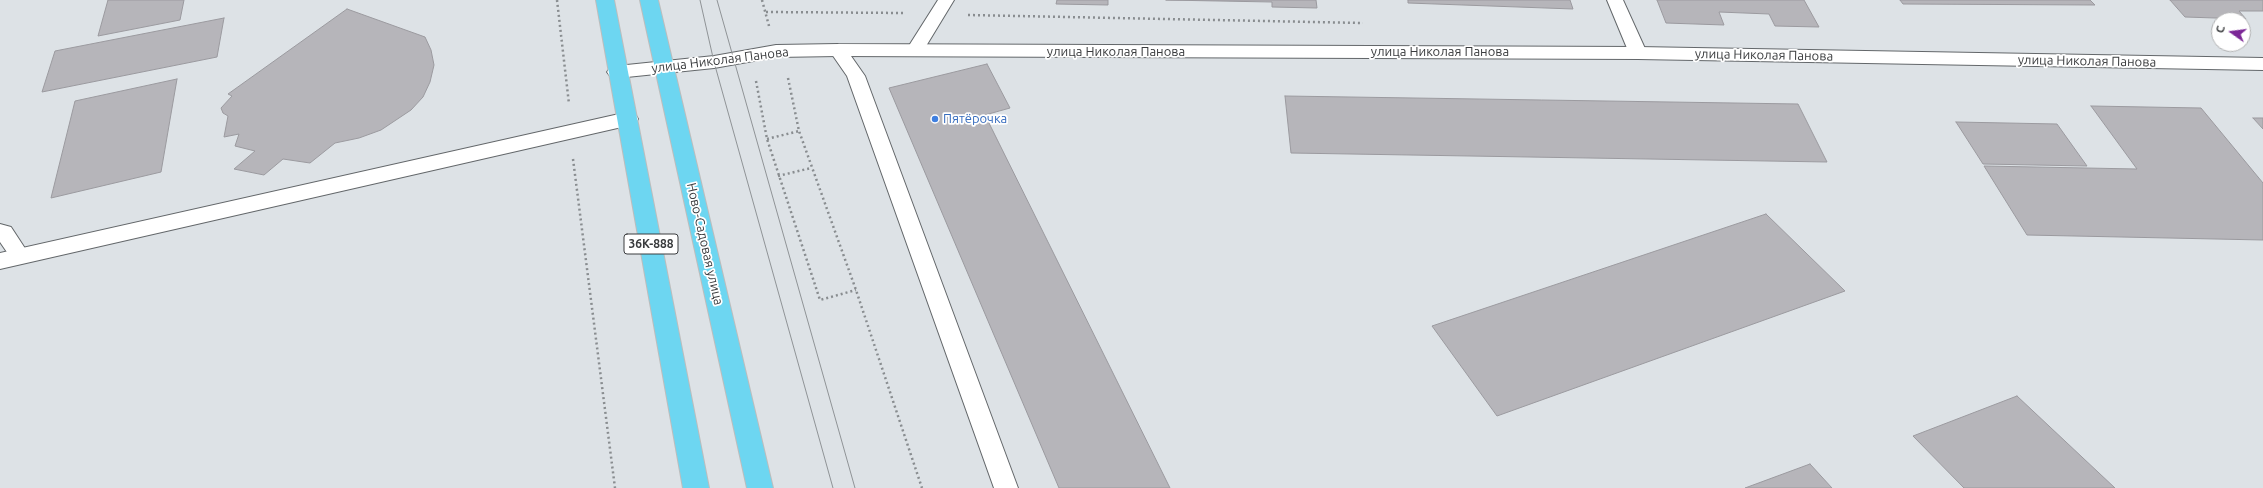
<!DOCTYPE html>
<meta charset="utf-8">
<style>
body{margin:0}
#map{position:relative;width:2263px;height:488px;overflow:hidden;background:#dde2e6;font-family:Ubuntu,sans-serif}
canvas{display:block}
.north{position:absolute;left:2211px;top:12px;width:40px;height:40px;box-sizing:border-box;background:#fff;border:1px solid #b0b1b2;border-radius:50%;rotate:284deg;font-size:11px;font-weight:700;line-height:16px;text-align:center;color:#3a3c3e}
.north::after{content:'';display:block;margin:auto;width:14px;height:18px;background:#7b2696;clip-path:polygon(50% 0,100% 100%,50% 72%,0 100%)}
</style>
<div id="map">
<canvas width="2263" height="488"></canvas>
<div class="north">С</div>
</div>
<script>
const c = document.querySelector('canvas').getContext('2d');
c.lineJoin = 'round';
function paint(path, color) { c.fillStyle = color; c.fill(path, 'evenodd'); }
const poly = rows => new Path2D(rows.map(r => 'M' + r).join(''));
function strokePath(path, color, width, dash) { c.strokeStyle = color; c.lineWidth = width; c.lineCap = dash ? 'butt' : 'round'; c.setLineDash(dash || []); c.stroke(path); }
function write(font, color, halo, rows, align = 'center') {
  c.font = font + ' Ubuntu,sans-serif'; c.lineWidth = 3.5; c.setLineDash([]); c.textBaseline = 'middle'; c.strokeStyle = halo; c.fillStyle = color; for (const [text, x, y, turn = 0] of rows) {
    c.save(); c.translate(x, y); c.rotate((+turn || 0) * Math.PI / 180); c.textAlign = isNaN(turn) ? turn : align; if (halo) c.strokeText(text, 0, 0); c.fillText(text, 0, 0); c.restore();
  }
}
const building = poly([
 [108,0,184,0,180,20,98,36,108,0],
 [1057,0,1108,0,1108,5,1056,4,1057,0],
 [1166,0,1316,0,1317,8,1272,7,1272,2,1166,0],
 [1408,0,1570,0,1573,9,1408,3,1408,0],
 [1657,0,1804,0,1819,27,1775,26,1769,14,1719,12,1724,25,1666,23,1657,0],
 [1900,0,2090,0,2095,5,1903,4,1900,0],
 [2170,0,2263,0,2263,11,2239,11,2246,19,2185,17,2170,0],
 [347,9,425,37,431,50,434,65,430,82,423,97,411,110,381,130,359,138,335,143,310,163,283,159,264,175,234,169,255,151,235,146,239,134,224,137,228,116,223,113,221,108,232,96,228,94,347,9],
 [224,18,217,57,42,92,55,51,224,18],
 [987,64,1010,108,985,115,1170,488,1059,488,889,88,987,64],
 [177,79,161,172,51,198,75,101,177,79],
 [1285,96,1798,104,1827,162,1291,153,1285,96],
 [2091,106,2201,108,2263,183,2263,240,2027,235,1984,166,2137,169,2091,106],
 [2253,118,2263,118,2263,129,2253,118],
 [1956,122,2057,124,2087,166,1983,164,1956,122],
 [1766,214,1845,291,1497,416,1432,326,1766,214],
 [2017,396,2115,488,1964,488,1913,436,2017,396],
 [1810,464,1832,488,1745,488,1810,464]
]);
paint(building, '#b6b5ba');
strokePath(building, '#9b9a9f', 1);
const service = poly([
 [938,0,954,0,920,56,908,56,905,52,938,0],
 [1607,0,1623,0,1647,53,1644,57,1632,57,1629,53,1607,0],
 [838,45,844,46,865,76,1018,488,994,488,847,76,829,50,832,46,838,45],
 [0,224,11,227,30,256,27,261,20,263,13,261,0,242,0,224]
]);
const minor = poly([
 [838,44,1638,47,2263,58,2263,70,1638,59,838,56,776,57,714,68,617,78,610,76,607,72,610,68,617,66,714,56,776,45,838,44],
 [628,112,635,114,638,119,635,124,0,269,0,253,628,112]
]);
const primary = poly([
 [596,0,614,0,709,488,683,488,596,0],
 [640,0,658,0,773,488,747,488,640,0]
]);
strokePath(service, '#63676a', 2);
strokePath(minor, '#63676a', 2);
strokePath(primary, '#bcbdbd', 2);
strokePath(poly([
 [557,0,569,104],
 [762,0,769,26],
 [766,12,905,13],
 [968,15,1363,23],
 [788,78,799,131,856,290,922,488],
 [756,81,767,139,820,300,856,290],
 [767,139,799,131],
 [573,159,615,488],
 [778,176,811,168]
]), '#898d90', 2.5, [2, 3]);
paint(service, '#fff');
paint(minor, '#fff');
paint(primary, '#6dd6f1');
strokePath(poly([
 [700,0,714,62,833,488],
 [717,0,855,488]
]), '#8f9396', 1);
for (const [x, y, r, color] of [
 [935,119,4,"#3f7fe0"]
]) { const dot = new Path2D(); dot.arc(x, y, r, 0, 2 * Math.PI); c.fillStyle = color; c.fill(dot); strokePath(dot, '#fff', 1.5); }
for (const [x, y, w] of [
 [651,244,54]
]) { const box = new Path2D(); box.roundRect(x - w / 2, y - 10, w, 20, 3); c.fillStyle = '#fff'; c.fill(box); strokePath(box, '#3a3c3e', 1); }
write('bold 12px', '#3a3c3e', null, [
 ["36К-888",651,244]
]);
write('13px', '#3a3c3e', '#fff', [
 ["улица Николая Панова",1116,52],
 ["улица Николая Панова",1440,52],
 ["улица Николая Панова",1764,55,1],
 ["улица Николая Панова",720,60,-7],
 ["улица Николая Панова",2087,61,1],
 ["Ново-Садовая улица",705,244,77]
]);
write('13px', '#366cbe', '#fff', [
 ["Пятёрочка",943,119]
], 'left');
</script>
